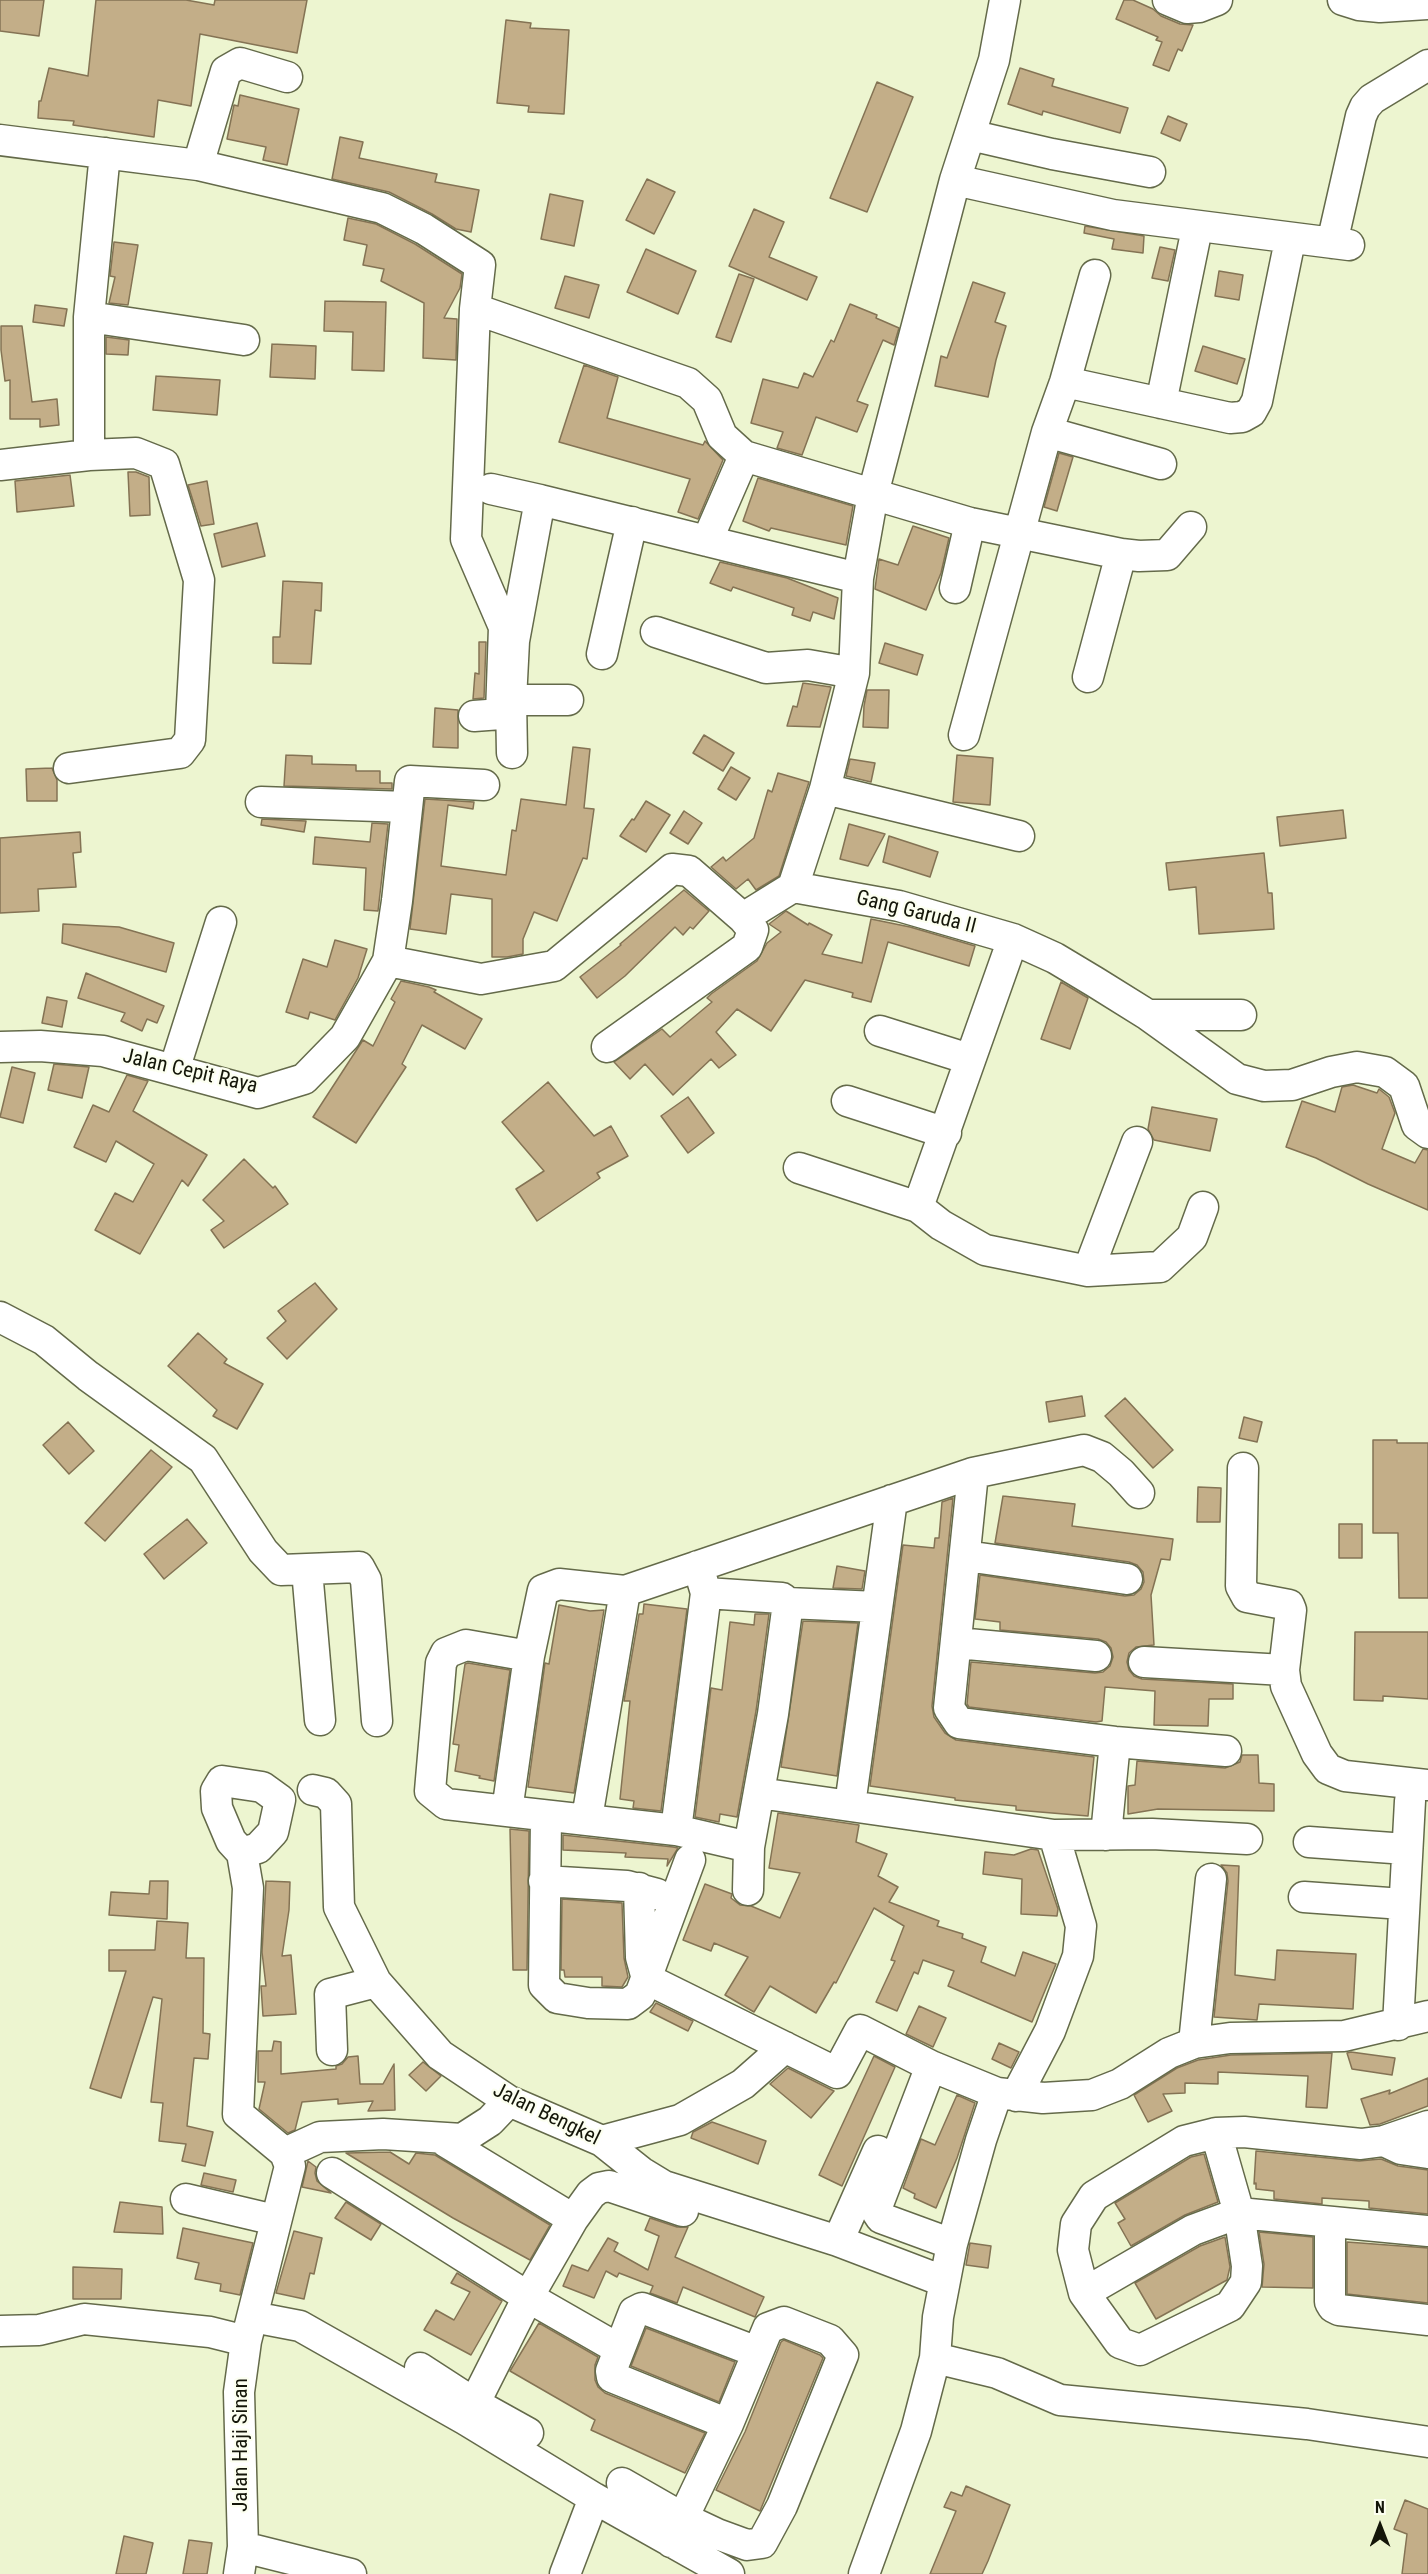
<!DOCTYPE html>
<style>
body{margin:0}
#map{position:relative;width:1428px;height:2574px;overflow:hidden;background:#edf5d0;font-family:"Roboto Condensed",sans-serif}
canvas{display:block}
.north{position:absolute;left:1350px;top:2496px;width:60px;height:60px;-webkit-text-stroke:4px #fcfff0;paint-order:stroke;rotate:0deg;font-size:16px;font-weight:700;line-height:24px;text-align:center;color:#141609}
.north::after{content:'';display:block;margin:auto;width:21px;height:27px;background:#141609;clip-path:polygon(50% 0,100% 100%,50% 72%,0 100%)}
</style>
<div id="map">
<canvas width="1428" height="2574"></canvas>
<div class="north">N</div>
</div>
<script>
const c = document.querySelector('canvas').getContext('2d');
c.lineJoin = 'round';
function paint(path, color) { c.fillStyle = color; c.fill(path, 'evenodd'); }
const poly = rows => new Path2D(rows.map(r => 'M' + r).join(''));
function strokePath(path, color, width, dash) { c.strokeStyle = color; c.lineWidth = width; c.lineCap = dash ? 'butt' : 'round'; c.setLineDash(dash || []); c.stroke(path); }
function write(font, color, halo, rows, align = 'center') {
  c.font = font + ' "Roboto Condensed",sans-serif'; c.lineWidth = 4.5; c.setLineDash([]); c.textBaseline = 'middle'; c.strokeStyle = halo; c.fillStyle = color; for (const [text, x, y, turn = 0] of rows) {
    c.save(); c.translate(x, y); c.rotate((+turn || 0) * Math.PI / 180); c.textAlign = isNaN(turn) ? turn : align; if (halo) c.strokeText(text, 0, 0); c.fillText(text, 0, 0); c.restore();
  }
}
const building = poly([
 [0,0,44,0,39,36,0,31,0,0],
 [96,0,186,0,214,5,215,0,307,0,297,53,200,34,191,106,158,100,154,137,73,125,74,121,38,118,39,101,41,101,49,68,88,76,96,0],
 [1124,0,1133,0,1153,9,1161,16,1180,24,1193,25,1182,51,1178,49,1169,71,1153,65,1162,42,1156,40,1158,37,1116,19,1124,0],
 [506,20,531,23,530,28,569,30,564,114,528,112,529,106,497,103,506,20],
 [1020,68,1054,79,1052,86,1128,108,1120,133,1043,111,1042,115,1008,104,1020,68],
 [877,82,913,97,867,212,830,198,877,82],
 [240,95,299,109,287,165,263,160,266,147,227,139,234,105,238,106,240,95],
 [1168,116,1187,124,1180,141,1161,133,1168,116],
 [340,137,363,142,359,158,437,174,435,182,479,190,471,232,456,229,432,214,389,192,332,179,340,137],
 [647,179,675,192,654,234,626,220,647,179],
 [550,194,583,201,574,246,541,239,550,194],
 [754,209,784,222,769,257,817,277,807,300,729,266,754,209],
 [348,218,376,224,415,244,462,274,460,288,444,318,457,319,456,360,423,358,424,303,381,281,384,269,363,265,367,245,344,240,348,218],
 [1085,226,1144,236,1143,253,1112,249,1114,239,1084,233,1085,226],
 [114,242,138,245,128,305,109,303,115,277,110,276,114,242],
 [1160,247,1175,250,1168,281,1152,278,1160,247],
 [646,249,696,271,678,314,627,292,646,249],
 [1219,271,1243,275,1239,300,1215,296,1219,271],
 [739,274,754,279,731,342,716,337,739,274],
 [565,276,599,285,589,318,555,308,565,276],
 [973,282,1005,293,995,322,1006,326,996,360,988,397,935,386,941,356,947,358,973,282],
 [325,301,386,302,384,371,352,370,353,332,324,331,325,301],
 [850,304,877,315,876,318,899,328,894,345,883,340,857,401,868,405,857,432,816,417,802,455,777,448,783,432,751,423,763,379,798,388,804,373,813,377,831,340,834,342,850,304],
 [35,305,67,309,64,326,33,322,35,305],
 [1,326,22,326,32,402,57,399,59,425,40,427,40,419,10,419,10,380,5,381,1,350,1,326],
 [106,337,129,340,128,355,106,354,106,337],
 [272,344,316,346,315,379,270,377,272,344],
 [1203,346,1245,359,1237,384,1195,371,1203,346],
 [584,365,618,377,607,418,703,445,705,441,723,460,698,519,678,512,690,479,559,442,584,365],
 [156,376,220,380,217,415,153,410,156,376],
 [1059,453,1073,457,1057,511,1044,507,1059,453],
 [128,472,136,472,149,477,150,515,130,516,128,472],
 [70,475,74,506,17,512,15,481,70,475],
 [758,478,853,506,846,545,771,528,769,531,743,521,758,478],
 [207,481,214,524,201,526,188,485,207,481],
 [257,523,265,556,222,567,214,534,257,523],
 [913,526,949,538,941,573,926,610,875,589,879,559,898,565,913,526],
 [720,562,787,578,838,598,834,619,813,612,810,621,792,615,794,608,733,587,731,591,710,583,720,562],
 [283,581,322,583,321,611,315,610,311,664,273,663,273,637,280,637,283,581],
 [479,642,486,642,484,698,473,699,475,673,479,674,479,642],
 [885,643,923,655,917,675,879,663,885,643],
 [803,683,831,687,820,727,787,726,793,706,797,707,803,683],
 [867,690,889,690,888,728,863,727,864,706,867,690],
 [435,708,458,710,458,748,433,747,435,708],
 [704,735,734,753,723,771,693,753,704,735],
 [573,747,590,749,584,808,594,809,587,859,583,858,557,921,534,912,523,939,523,954,507,957,492,957,492,899,451,894,446,934,410,929,425,799,474,802,473,809,448,805,441,866,506,875,512,830,516,831,521,799,566,805,573,747],
 [286,755,312,756,312,764,356,765,356,771,380,771,380,783,392,783,392,789,284,786,286,755],
 [957,755,993,758,990,805,953,802,957,755],
 [850,759,875,763,871,782,846,776,850,759],
 [731,767,750,778,736,800,718,789,731,767],
 [52,768,57,780,57,801,27,801,26,769,52,768],
 [778,773,809,782,779,876,756,890,748,879,736,889,711,867,723,857,726,861,754,838,768,790,772,792,778,773],
 [646,801,670,815,646,852,620,836,632,819,634,820,646,801],
 [1343,810,1346,838,1280,846,1277,817,1343,810],
 [684,811,702,823,688,844,670,833,684,811],
 [262,819,306,821,304,832,261,825,262,819],
 [372,823,388,824,378,911,364,910,366,868,313,864,315,837,370,842,372,823],
 [849,824,885,834,868,866,840,859,849,824],
 [80,832,81,852,73,853,76,887,38,889,39,911,0,913,0,838,80,832],
 [889,836,938,852,930,877,883,862,889,836],
 [1264,853,1268,893,1272,893,1274,929,1199,934,1196,887,1169,890,1166,863,1264,853],
 [684,890,709,911,693,929,690,927,683,935,675,927,625,976,597,998,580,977,621,945,620,944,684,890],
 [786,911,808,925,809,923,832,935,822,954,862,963,871,919,910,927,975,946,969,966,888,942,871,1002,852,997,853,993,805,980,771,1031,737,1009,716,1032,736,1055,719,1068,711,1059,673,1095,645,1064,630,1079,614,1062,662,1029,670,1037,712,1002,707,998,711,994,757,961,767,943,781,932,769,924,786,911],
 [63,924,119,927,174,943,166,972,62,943,63,924],
 [335,940,367,949,358,978,335,1020,310,1012,308,1019,286,1012,303,959,327,967,335,940],
 [86,973,164,1006,157,1023,147,1019,142,1031,121,1021,125,1013,78,998,86,973],
 [401,981,429,987,436,990,434,992,482,1019,465,1049,422,1025,402,1064,406,1067,356,1143,313,1117,363,1040,373,1046,395,1002,391,999,401,981],
 [1061,982,1088,998,1070,1049,1041,1039,1061,982],
 [47,997,67,1001,62,1027,42,1023,47,997],
 [54,1064,89,1067,82,1098,48,1090,54,1064],
 [12,1067,35,1073,23,1123,0,1117,12,1067],
 [127,1075,148,1081,133,1111,207,1155,188,1186,182,1180,140,1254,95,1230,115,1193,133,1202,154,1164,116,1141,106,1162,74,1147,93,1105,109,1112,127,1075],
 [548,1082,594,1136,611,1126,628,1156,597,1173,600,1178,537,1221,516,1189,544,1171,502,1122,548,1082],
 [1353,1085,1377,1093,1379,1089,1389,1097,1395,1113,1382,1149,1415,1163,1423,1149,1428,1150,1428,1210,1368,1184,1316,1158,1286,1147,1302,1101,1335,1112,1342,1087,1353,1085],
 [688,1097,714,1133,688,1153,661,1116,688,1097],
 [1152,1107,1217,1119,1210,1151,1154,1140,1148,1129,1152,1107],
 [244,1159,273,1188,275,1186,288,1204,224,1248,211,1230,224,1221,203,1200,244,1159],
 [315,1283,337,1309,287,1359,267,1338,286,1321,278,1311,315,1283],
 [198,1333,227,1359,224,1363,263,1384,237,1429,213,1416,217,1410,168,1366,198,1333],
 [1082,1396,1085,1416,1049,1422,1046,1402,1082,1396],
 [1125,1398,1173,1450,1153,1468,1105,1416,1125,1398],
 [1244,1417,1262,1422,1257,1442,1239,1438,1244,1417],
 [68,1422,94,1451,69,1474,43,1445,68,1422],
 [1373,1440,1397,1440,1397,1443,1428,1443,1428,1598,1399,1598,1398,1533,1373,1533,1373,1440],
 [151,1450,172,1467,105,1541,85,1523,151,1450],
 [1198,1487,1221,1488,1220,1522,1197,1522,1198,1487],
 [1003,1496,1075,1504,1072,1526,1173,1539,1170,1560,1161,1559,1151,1595,1154,1645,1136,1647,1129,1653,1127,1662,1129,1670,1134,1676,1142,1679,1233,1684,1233,1699,1209,1699,1208,1726,1154,1725,1155,1691,1105,1687,1102,1721,1096,1722,969,1707,967,1704,971,1662,1095,1673,1103,1672,1110,1666,1113,1657,1111,1648,1106,1642,1098,1639,1000,1630,1000,1622,975,1619,980,1575,1125,1596,1134,1595,1141,1589,1144,1582,1143,1572,1137,1565,1129,1562,995,1543,1003,1496],
 [953,1498,932,1706,934,1717,945,1733,956,1740,1094,1757,1088,1816,1016,1810,1016,1806,955,1800,955,1798,870,1786,903,1545,934,1548,935,1538,939,1538,942,1502,953,1498],
 [187,1519,207,1543,164,1579,144,1554,187,1519],
 [1339,1524,1362,1524,1362,1558,1339,1558,1339,1524],
 [837,1566,865,1571,862,1589,833,1588,837,1566],
 [644,1604,687,1609,661,1811,633,1808,634,1801,620,1799,630,1701,624,1701,639,1614,643,1614,644,1604],
 [559,1605,590,1611,604,1610,574,1793,528,1787,545,1663,549,1664,559,1605],
 [755,1614,769,1614,756,1711,737,1817,720,1814,719,1822,695,1817,711,1688,722,1690,730,1622,754,1625,755,1614],
 [803,1621,858,1623,837,1776,781,1767,803,1621],
 [1355,1632,1428,1632,1428,1699,1383,1696,1383,1701,1354,1700,1355,1632],
 [468,1663,510,1670,494,1781,479,1778,480,1776,455,1771,459,1745,453,1744,465,1664,468,1663],
 [1242,1755,1258,1755,1259,1783,1274,1784,1274,1811,1158,1809,1128,1814,1128,1786,1135,1785,1137,1761,1225,1768,1240,1762,1242,1755],
 [778,1813,859,1825,856,1842,887,1854,878,1876,898,1887,889,1902,939,1921,937,1926,963,1934,962,1938,986,1947,981,1962,1015,1976,1023,1952,1056,1964,1032,2022,948,1986,954,1971,923,1960,918,1974,914,1972,897,2011,876,2002,895,1961,891,1960,904,1926,874,1908,836,1983,834,1982,816,2013,770,1986,754,2012,725,1995,748,1957,714,1943,711,1951,683,1940,705,1884,732,1894,731,1898,740,1905,751,1906,780,1918,800,1873,769,1868,778,1813],
 [510,1829,529,1831,527,1970,513,1970,510,1829],
 [563,1835,673,1847,678,1848,667,1866,668,1859,625,1857,626,1853,563,1850,563,1835],
 [1031,1849,1038,1850,1058,1909,1057,1916,1021,1914,1022,1879,983,1874,985,1852,1014,1855,1031,1849],
 [1221,1865,1239,1866,1235,1975,1275,1980,1277,1950,1356,1954,1353,2009,1259,2004,1257,2020,1214,2017,1228,1881,1227,1873,1221,1865],
 [150,1881,168,1881,167,1919,109,1915,111,1892,149,1894,150,1881],
 [266,1881,290,1882,289,1910,282,1956,291,1955,296,2014,263,2016,261,1986,266,1986,262,1952,266,1881],
 [562,1899,622,1903,624,1958,628,1977,622,1987,602,1986,602,1977,565,1977,564,1970,561,1970,562,1899],
 [157,1921,188,1923,186,1958,204,1958,203,2033,210,2034,208,2059,194,2058,187,2126,213,2132,205,2166,182,2161,186,2144,159,2141,163,2103,151,2102,162,1999,153,1997,121,2098,90,2088,126,1971,109,1971,109,1950,155,1950,157,1921],
 [656,2003,693,2021,688,2031,650,2012,656,2003],
 [919,2006,946,2018,933,2047,906,2034,919,2006],
 [274,2041,281,2042,281,2074,336,2069,336,2066,342,2064,348,2057,358,2056,360,2084,383,2084,394,2064,395,2110,368,2111,373,2101,338,2104,338,2099,302,2102,295,2130,288,2133,259,2109,265,2082,258,2082,258,2051,272,2051,274,2041],
 [999,2043,1019,2052,1011,2068,992,2059,999,2043],
 [1351,2052,1395,2058,1392,2075,1352,2069,1347,2053,1351,2052],
 [1332,2053,1327,2108,1306,2107,1308,2076,1218,2072,1218,2084,1185,2083,1185,2093,1163,2094,1172,2111,1148,2122,1134,2095,1177,2068,1198,2060,1231,2055,1332,2053],
 [874,2056,895,2067,842,2186,819,2175,874,2056],
 [423,2062,441,2076,426,2091,409,2075,423,2062],
 [788,2068,834,2091,811,2118,770,2084,788,2068],
 [1428,2078,1428,2106,1380,2124,1370,2125,1361,2099,1390,2090,1389,2094,1428,2078],
 [957,2095,975,2103,957,2158,936,2208,914,2198,915,2194,903,2188,921,2139,935,2145,957,2095],
 [712,2122,766,2141,758,2164,691,2138,693,2132,712,2122],
 [1256,2151,1359,2161,1381,2159,1398,2166,1428,2170,1428,2214,1369,2208,1369,2201,1322,2198,1322,2204,1274,2199,1274,2191,1256,2189,1256,2183,1254,2184,1256,2151],
 [390,2152,409,2164,416,2153,435,2155,550,2225,530,2260,453,2218,346,2153,390,2152],
 [1204,2154,1218,2202,1185,2215,1131,2246,1118,2223,1125,2219,1115,2203,1191,2157,1204,2154],
 [308,2161,316,2167,315,2173,317,2181,331,2193,302,2187,308,2161],
 [204,2173,236,2180,233,2192,201,2185,204,2173],
 [120,2202,162,2207,163,2234,114,2232,120,2202],
 [346,2202,381,2224,371,2240,335,2218,346,2202],
 [650,2218,677,2227,688,2227,675,2257,764,2297,755,2317,683,2287,677,2303,650,2293,653,2286,619,2273,617,2277,606,2271,594,2298,563,2286,572,2265,588,2271,608,2238,618,2243,614,2251,648,2270,659,2236,645,2230,650,2218],
 [183,2228,253,2243,240,2295,220,2291,221,2284,195,2279,199,2263,177,2258,183,2228],
 [294,2231,322,2238,314,2274,310,2273,304,2299,276,2293,294,2231],
 [1259,2232,1313,2237,1313,2288,1262,2287,1264,2264,1259,2232],
 [1225,2237,1230,2267,1227,2280,1156,2319,1135,2283,1200,2246,1225,2237],
 [1347,2242,1428,2248,1428,2303,1347,2294,1347,2242],
 [970,2243,991,2246,988,2268,966,2265,970,2243],
 [73,2267,122,2269,121,2299,73,2299,73,2267],
 [457,2273,502,2301,471,2355,424,2330,436,2310,454,2320,470,2292,451,2283,457,2273],
 [539,2323,598,2357,595,2365,595,2380,598,2387,605,2393,705,2433,685,2473,591,2430,595,2420,510,2371,539,2323],
 [646,2328,735,2362,719,2402,631,2366,646,2328],
 [784,2340,820,2355,823,2358,760,2511,716,2490,745,2432,781,2342,784,2340],
 [966,2486,1010,2505,988,2561,982,2574,930,2574,956,2511,944,2507,951,2492,962,2496,966,2486],
 [1405,2500,1428,2509,1428,2574,1402,2574,1407,2534,1394,2529,1405,2500],
 [124,2536,153,2543,146,2574,116,2574,124,2536],
 [189,2540,212,2543,207,2574,183,2574,189,2540]
]);
paint(building, '#c3ae88');
strokePath(building, '#847354', 1.5);
const minor = poly([
 [1168,0,1187,8,1199,7,1217,0],
 [1343,0,1359,5,1380,7,1428,4],
 [970,135,1052,154,1150,172],
 [0,140,198,165,382,208,424,229,480,265,475,309,688,383,707,400,722,436,744,456,707,541,858,578],
 [105,153,89,317,244,340],
 [198,165,226,71,240,63,287,77],
 [955,180,1113,215,1349,245],
 [1332,243,1361,116,1365,107,1372,99,1428,65],
 [89,317,89,455],
 [1065,382,1230,418,1242,417,1251,412,1257,401,1288,250],
 [1161,403,1195,238],
 [1047,432,1161,464],
 [744,456,970,523,1121,554,1139,556,1167,555,1191,527],
 [0,465,89,455,136,453,164,464,199,580,190,740,180,753,69,768],
 [491,489,540,500],
 [955,588,970,523],
 [656,632,766,668,808,665,854,673],
 [602,654,632,522],
 [1088,677,1121,554],
 [511,700,568,700],
 [474,716,501,714,504,627,466,539,475,309],
 [964,735,1047,432,1065,382,1095,275],
 [512,753,511,700,514,641,540,500,707,541],
 [825,789,1019,836],
 [261,802,407,807],
 [793,887,825,789,854,673,858,578,873,494,955,180,994,60,1005,0],
 [388,961,481,979,554,966,672,869,689,871,743,918,793,887,899,906,1013,939,1055,958,1095,982,1148,1015,1237,1079,1264,1086,1292,1085,1331,1072,1357,1067,1385,1072,1404,1086,1417,1125,1428,1133],
 [1148,1015,1241,1015],
 [880,1031,969,1059],
 [0,1047,40,1046,103,1051,258,1093,304,1079,345,1037,388,961,397,901,410,781,484,785],
 [607,1047,747,947,753,930,743,918],
 [174,1070,221,922],
 [847,1101,946,1133],
 [799,1168,918,1207,941,1225,985,1250,1088,1271,1160,1267,1192,1237,1203,1207],
 [918,1207,1013,939],
 [1088,1271,1137,1142],
 [0,1317,44,1340,88,1376,203,1459,263,1551,281,1570,359,1567,366,1580,377,1721],
 [1243,1468,1241,1586,1247,1597,1289,1605,1291,1610,1284,1670,1286,1686,1317,1754,1328,1769,1345,1776,1428,1785],
 [973,1473,949,1708,959,1723,1115,1742,1226,1751],
 [966,1556,1127,1579],
 [698,1566,706,1593,676,1830,749,1847,773,1714,788,1603,782,1598,706,1593],
 [307,1570,320,1720],
 [788,1603,877,1607],
 [957,1643,1096,1656],
 [1144,1662,1284,1670],
 [313,1790,326,1793,336,1804,339,1907,376,1982,440,2055,509,2101,602,2141,641,2172,664,2186,838,2241,943,2281],
 [759,1793,1054,1835,1152,1834,1247,1839],
 [850,1805,892,1500],
 [507,1811,446,1804,430,1791,441,1663,446,1653,466,1645,529,1656],
 [546,1818,544,1985,557,1998,588,2003,628,2004,640,1995,690,1860],
 [587,1818,625,1591],
 [676,1830,507,1811,529,1656,543,1590,559,1584,625,1591,973,1473,1084,1450,1102,1457,1121,1473,1139,1493],
 [1106,1835,1115,1742],
 [1309,1842,1406,1849],
 [544,1881,627,1886,657,1894],
 [639,1888,641,1957,647,1979,837,2073,860,2030,931,2066,997,2093],
 [748,1890,749,1847],
 [1304,1897,1403,1904],
 [1398,2025,1410,1801],
 [1194,2043,1211,1879],
 [332,2050,330,1994,376,1982],
 [931,2066,878,2204,877,2212,881,2218,952,2244],
 [1016,2096,1050,2031,1078,1956,1081,1926,1054,1835],
 [1216,2133,1239,2213,1247,2266,1246,2282,1230,2306,1140,2350,1120,2343,1084,2293,1073,2250,1076,2224,1094,2196,1184,2141,1216,2133,1244,2132,1361,2144,1384,2141,1428,2126],
 [602,2141,680,2120,743,2084,785,2047],
 [1384,2141,1401,2149,1428,2153],
 [446,2142,573,2219],
 [285,2153,320,2137,383,2134,462,2139,490,2121,509,2101],
 [332,2173,528,2297,610,2344],
 [186,2199,275,2220],
 [1330,2222,1330,2302,1333,2307,1339,2310,1428,2320],
 [838,2241,878,2151],
 [1084,2293,1193,2230,1239,2213,1428,2231],
 [253,2317,300,2326,466,2420,594,2498,729,2574],
 [0,2331,39,2330,84,2319,210,2332,246,2341],
 [935,2358,938,2317,952,2244,981,2140,997,2093,1043,2098,1092,2095,1120,2084,1169,2053,1194,2043,1230,2038,1344,2036,1428,2016],
 [420,2368,474,2403,528,2433],
 [466,2420,528,2297,573,2219,591,2194,599,2188,609,2186,683,2211],
 [728,2424,612,2377,611,2371,634,2312,642,2308,757,2352],
 [622,2483,683,2518,717,2534,747,2545,762,2543,782,2506,843,2355,830,2340,784,2322,768,2328,728,2424,683,2518,671,2542],
 [243,2547,351,2574],
 [239,2574,243,2547,239,2392,246,2341,290,2166,285,2153,238,2114,248,1888,242,1853,231,1841,217,1808,216,1791,222,1781,262,1787,280,1800,273,1832,258,1848,242,1853],
 [565,2574,594,2498],
 [864,2574,916,2431,935,2358,997,2373,1060,2400,1307,2424,1428,2442]
]);
strokePath(minor, '#646a4a', 33);
strokePath(minor, '#fff', 30);
write('21px', '#141609', '#fcfff0', [
 ["Gang Garuda II",916,913,14],
 ["Jalan Cepit Raya",190,1072,13],
 ["Jalan Bengkel",546,2115,26],
 ["Jalan Haji Sinan",242,2445,-90]
]);
</script>
